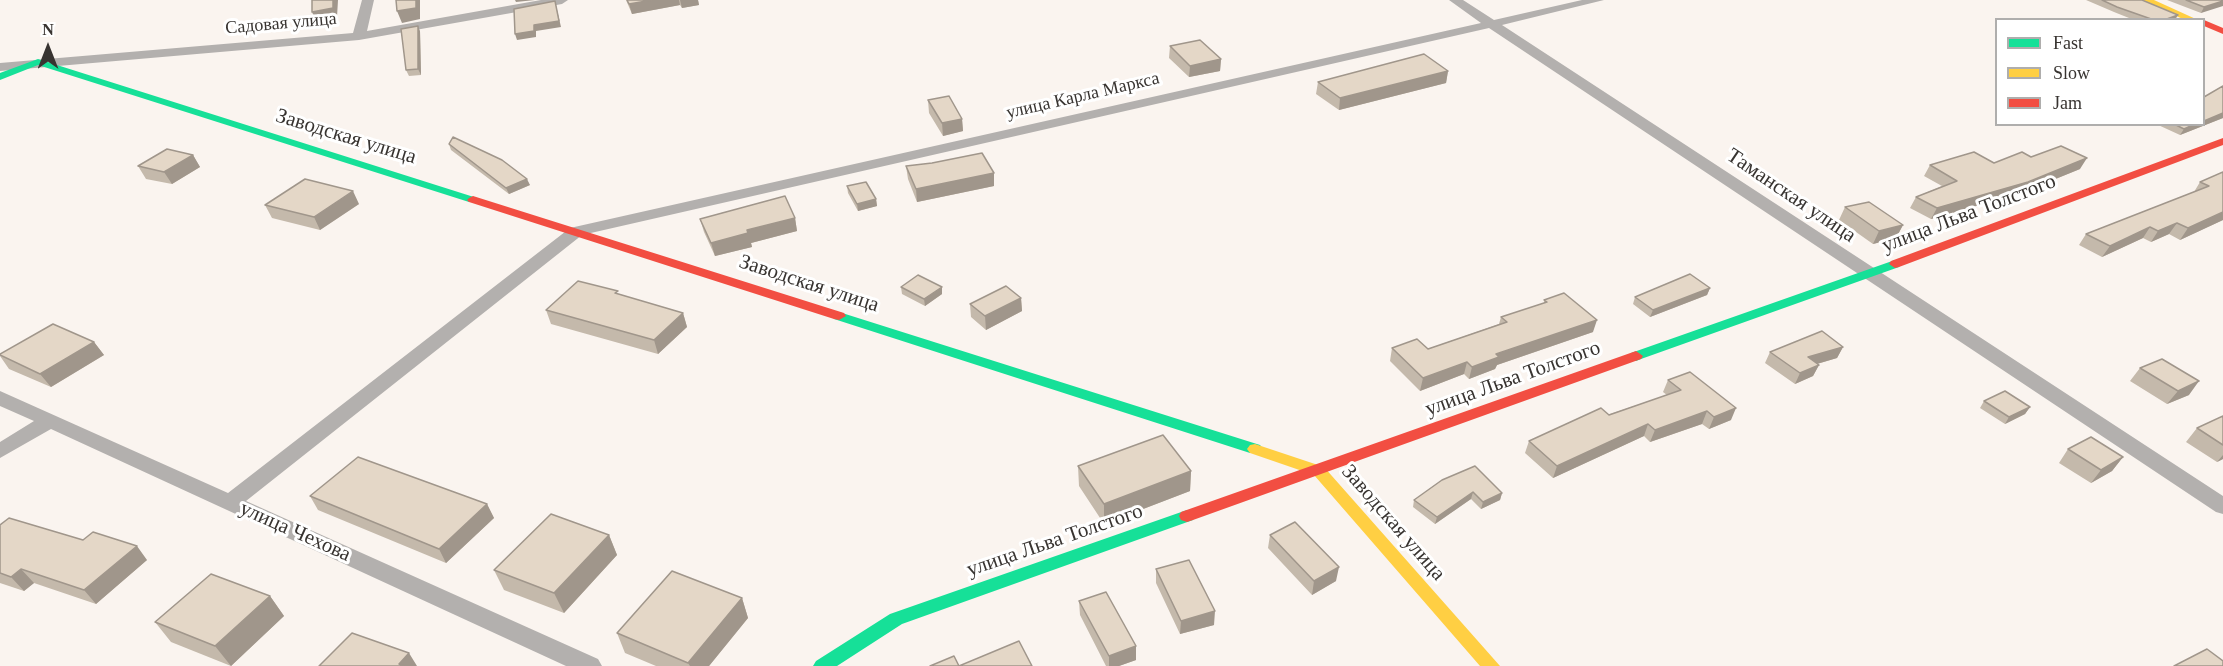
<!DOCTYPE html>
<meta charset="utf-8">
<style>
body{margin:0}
#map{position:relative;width:2223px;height:666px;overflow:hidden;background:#faf4ef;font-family:Georgia,serif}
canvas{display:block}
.legend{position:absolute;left:1995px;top:18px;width:210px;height:108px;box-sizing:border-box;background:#fff;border:2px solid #afaead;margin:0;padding:8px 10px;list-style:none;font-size:18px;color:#383431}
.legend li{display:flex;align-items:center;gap:12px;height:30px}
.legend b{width:30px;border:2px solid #afaead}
.north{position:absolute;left:18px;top:18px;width:60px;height:60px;-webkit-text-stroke:4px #fff;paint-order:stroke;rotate:0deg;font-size:16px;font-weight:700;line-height:24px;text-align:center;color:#383431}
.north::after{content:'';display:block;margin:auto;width:21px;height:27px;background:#383431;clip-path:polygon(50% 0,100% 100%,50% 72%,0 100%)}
</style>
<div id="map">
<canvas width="2223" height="666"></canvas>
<ul class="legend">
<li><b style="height:8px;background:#16e098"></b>Fast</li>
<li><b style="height:8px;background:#ffcf43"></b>Slow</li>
<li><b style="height:8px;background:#f24e42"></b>Jam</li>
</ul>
<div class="north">N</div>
</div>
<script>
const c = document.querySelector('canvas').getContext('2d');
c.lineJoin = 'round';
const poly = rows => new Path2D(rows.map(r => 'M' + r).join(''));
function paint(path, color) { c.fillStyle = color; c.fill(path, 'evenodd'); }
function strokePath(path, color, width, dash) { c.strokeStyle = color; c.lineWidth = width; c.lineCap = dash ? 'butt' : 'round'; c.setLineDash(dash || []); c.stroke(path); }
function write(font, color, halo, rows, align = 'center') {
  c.font = font + ' Georgia,serif'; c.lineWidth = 6; c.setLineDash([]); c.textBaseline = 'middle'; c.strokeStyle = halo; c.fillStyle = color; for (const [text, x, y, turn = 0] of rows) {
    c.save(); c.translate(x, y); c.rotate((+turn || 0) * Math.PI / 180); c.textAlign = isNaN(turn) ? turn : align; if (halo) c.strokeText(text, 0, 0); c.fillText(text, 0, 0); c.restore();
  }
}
paint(poly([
 [362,0,374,0,367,31,541,0,568,0,562,4,359,40,0,71,0,63,353,33,362,0],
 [1449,0,1463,0,1494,20,1582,0,1604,0,1502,25,2223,496,2223,514,2216,512,1489,28,582,235,246,501,598,659,602,666,566,666,51,429,0,458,0,442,34,421,0,406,0,391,228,493,570,228,1481,23,1449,0]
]), '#b3b0ae');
paint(poly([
 [38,59,477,198,479,200,477,202,469,202,38,65,0,80,0,73,38,59],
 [1895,260,1901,264,1899,267,1641,359,1636,361,1629,356,1631,353,1895,260],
 [839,312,1260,445,1263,449,1260,453,1250,453,834,319,832,316,834,313,839,312],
 [1187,510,1193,512,1195,516,1193,520,902,624,837,666,813,666,816,661,890,614,1187,510]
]), '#16e098');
paint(poly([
 [2141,0,2154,0,2198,20,2185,20,2141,0],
 [1255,444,1324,467,1500,666,1480,666,1314,475,1250,453,1247,449,1250,445,1255,444]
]), '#ffcf43');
paint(poly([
 [2204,20,2223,28,2223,34,2204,26,2204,20],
 [2223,138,2223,145,1899,267,1895,268,1889,264,1891,261,2223,138],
 [473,196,844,313,846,316,839,320,834,319,469,202,467,200,469,198,473,196],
 [1636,351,1643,356,1641,359,1193,520,1187,522,1181,520,1179,516,1181,512,1636,351]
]), '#f24e42');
paint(poly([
 [626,0,698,0,699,5,682,8,680,5,632,14],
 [2086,0,2142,0,2175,20,2134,20,2114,12],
 [2167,0,2223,0,2201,13],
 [420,31,421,75,409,76,406,70],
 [1170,46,1221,59,1220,71,1189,77,1169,58],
 [1448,71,1446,83,1339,110,1316,94,1318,82],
 [2223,86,2223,118,2180,135,2156,124,2204,124,2204,97],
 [928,100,962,119,963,131,943,136,929,113],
 [449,144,530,185,509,194,451,150],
 [193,155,200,167,172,184,146,179,138,166],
 [2031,157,2080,169,2021,193,1931,219,1910,208,1916,197,1942,186,1924,176,1930,165,1994,163],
 [906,166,994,173,994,186,917,202,908,179],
 [2223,172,2223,220,2180,240,2169,234,2151,242,2143,238,2102,257,2079,245,2086,234,2194,192,2200,182],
 [847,186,876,199,877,206,858,211,848,193],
 [359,204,320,230,272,218,265,205],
 [1845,207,1903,225,1896,238,1873,244,1839,220],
 [795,218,797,231,751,243,752,247,715,256,704,232,700,219],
 [901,287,942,294,925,306,902,294],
 [1710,288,1707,295,1650,317,1633,304,1635,297],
 [1021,298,1022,311,986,330,971,317,970,304],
 [1544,300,1593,332,1497,365,1495,369,1469,379,1464,374,1420,391,1390,361,1392,348,1428,349,1499,324,1501,317,1544,303],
 [546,310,683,313,687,327,658,354,551,324],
 [94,342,104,355,51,387,9,369,0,356,0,354],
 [1843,347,1837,358,1817,364,1819,365,1813,376,1795,384,1765,363,1770,352],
 [2140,368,2189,395,2167,404,2130,381],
 [1668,380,1731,420,1709,429,1702,424,1650,442,1644,436,1553,478,1525,453,1529,441,1667,395,1663,392],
 [1984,401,2030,407,2025,414,2005,424,1980,408],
 [2223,416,2223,459,2217,462,2186,442,2197,428],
 [2068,449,2123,457,2112,471,2091,483,2059,463],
 [1078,466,1191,471,1190,491,1104,524,1079,486],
 [1442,480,1502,493,1500,500,1481,509,1471,499,1435,524,1413,507,1414,500],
 [310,496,487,504,494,518,446,563,318,510],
 [0,525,147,560,96,604,34,583,24,591,0,583],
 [609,535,617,555,564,613,504,590,494,570],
 [1270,535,1336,581,1312,595,1268,548],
 [1156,569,1214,625,1180,634,1156,583],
 [270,596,284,616,231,666,171,642,155,622],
 [742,598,748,618,709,666,656,666,625,653,617,633],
 [1079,601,1136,660,1119,666,1106,666,1080,615]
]), '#c4b9ab');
paint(poly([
 [333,0,338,0,337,17,316,21,312,12],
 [416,0,420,0,420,19,402,23,397,11],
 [515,0,535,0,516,2],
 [652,0,679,0,680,5,632,14,629,4],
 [680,0,698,0,699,5,682,8],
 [555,1,561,27,536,31,536,37,517,40,515,34,534,25],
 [2223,1,2223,6,2201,13,2204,7],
 [2178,15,2175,20,2164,20],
 [418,26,420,31,421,75,418,69],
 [1221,59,1220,71,1189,77,1190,66],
 [1448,71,1446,83,1339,110,1340,98],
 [2223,113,2223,118,2180,135,2184,129,2195,124,2204,124,2204,121],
 [962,119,963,131,943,136,942,123],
 [193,155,200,167,172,184,164,172],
 [2087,158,2080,169,2021,193,1931,219,1937,208],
 [994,173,994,186,917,202,916,189],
 [527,179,530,185,509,194,506,188],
 [353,191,359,204,320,230,314,217],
 [876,199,877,206,858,211,857,204],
 [2223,212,2223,220,2180,240,2188,228],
 [795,218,797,231,751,243,752,247,715,256,711,243,747,230],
 [2177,223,2169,234,2151,242,2158,231],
 [1903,225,1896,238,1873,244,1879,231],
 [2150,227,2143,238,2102,257,2110,246],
 [942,287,942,294,925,306,924,299],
 [1710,288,1707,295,1650,317,1653,310],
 [1021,298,1022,311,986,330,985,316],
 [683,313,687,327,658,354,654,340],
 [1597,320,1593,332,1497,365,1495,369,1469,379,1472,367,1496,354],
 [94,342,104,355,51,387,40,374],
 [1843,347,1837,358,1803,368,1808,357],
 [1467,362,1464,374,1420,391,1423,378],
 [1819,365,1813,376,1795,384,1800,373],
 [2199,381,2189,395,2167,404,2178,391],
 [2030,407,2025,414,2005,424,2009,417],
 [1736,408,1731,420,1709,429,1714,417],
 [1707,411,1702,424,1650,442,1655,430],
 [1648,424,1644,436,1553,478,1557,466],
 [2223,455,2223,459,2217,462],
 [2123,457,2112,471,2091,483,2101,470],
 [1191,471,1190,491,1104,524,1104,504],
 [1473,492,1471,499,1435,524,1437,517],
 [1502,493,1500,500,1481,509,1483,502],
 [487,504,494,518,446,563,439,549],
 [609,535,617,555,564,613,554,593],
 [137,546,147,560,96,604,84,590],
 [1339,567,1336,581,1312,595,1314,581],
 [21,569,34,583,24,591,11,577],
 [270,596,284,616,231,666,215,646],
 [742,598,748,618,709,666,690,666,688,663],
 [1215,611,1214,625,1180,634,1181,621],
 [1136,646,1136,660,1119,666,1109,666,1109,656],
 [409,653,417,666,401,666,399,664]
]), '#a0968b');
const building = poly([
 [312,0,333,0,333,8,312,12,312,0],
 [396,0,416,0,416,8,397,11,396,0],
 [627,0,652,0,629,4,627,0],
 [2102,0,2142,0,2178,15,2164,20,2154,20,2117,7,2102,0],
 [2186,0,2223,0,2223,1,2204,7,2186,0],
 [555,1,559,21,534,25,534,31,515,34,514,9,555,1],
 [418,26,418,69,406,70,401,29,418,26],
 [1200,40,1221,59,1190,66,1170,46,1200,40],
 [1424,54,1448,71,1340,98,1318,82,1424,54],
 [2223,86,2223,113,2204,121,2204,97,2223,86],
 [949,96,962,119,942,123,928,100,949,96],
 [2174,124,2195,124,2184,129,2174,124],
 [453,137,502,160,527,179,506,188,449,144,453,137],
 [2061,146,2087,158,2028,182,1937,208,1916,197,1957,181,1930,165,1974,152,1994,163,2022,152,2031,157,2061,146],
 [167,149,193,155,164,172,138,166,167,149],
 [982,153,994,173,916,189,906,166,932,163,982,153],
 [2223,172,2223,212,2188,228,2177,223,2158,231,2150,227,2110,246,2086,234,2209,186,2200,182,2223,172],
 [305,179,353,191,314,217,265,205,305,179],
 [866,182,876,199,857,204,847,186,866,182],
 [785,196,795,218,747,230,748,233,711,243,700,219,785,196],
 [1869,202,1903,225,1879,231,1845,207,1869,202],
 [1690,274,1710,288,1653,310,1635,297,1690,274],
 [918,275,942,287,924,299,901,287,918,275],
 [578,281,618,291,615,293,683,313,654,340,546,310,578,281],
 [1006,286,1021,298,985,316,970,304,1006,286],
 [1564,293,1597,320,1496,354,1499,357,1472,367,1467,362,1423,378,1392,348,1417,339,1428,349,1507,322,1501,317,1547,302,1544,300,1564,293],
 [53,324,94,342,40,374,0,355,0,354,53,324],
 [1822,331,1843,347,1808,357,1819,365,1800,373,1770,352,1822,331],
 [2162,359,2199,381,2178,391,2140,368,2162,359],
 [1690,372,1736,408,1714,417,1707,411,1655,430,1648,424,1557,466,1529,441,1601,408,1609,415,1681,390,1668,380,1690,372],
 [2005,391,2030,407,2009,417,1984,401,2005,391],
 [2223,416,2223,445,2197,428,2223,416],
 [1163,435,1191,471,1104,504,1078,466,1163,435],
 [2091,437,2123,457,2101,470,2068,449,2091,437],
 [358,457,487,504,439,549,310,496,358,457],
 [1475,466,1502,493,1483,502,1473,492,1437,517,1414,500,1442,480,1475,466],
 [551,514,609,535,554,593,494,570,551,514],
 [9,518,83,540,93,532,137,546,84,590,21,569,11,577,0,573,0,525,9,518],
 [1295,522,1339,567,1314,581,1270,535,1295,522],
 [1189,560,1215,611,1181,621,1156,569,1189,560],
 [672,571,742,598,688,663,617,633,672,571],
 [211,574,270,596,215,646,155,622,211,574],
 [1106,592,1136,646,1109,656,1079,601,1106,592],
 [352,633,409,653,399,664,404,666,319,666,352,633],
 [1019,641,1032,666,930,666,954,656,959,666,1019,641],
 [2207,649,2223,661,2223,666,2174,666,2207,649]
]);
paint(building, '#e4d7c7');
strokePath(building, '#a0968b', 1.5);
write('18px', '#383431', '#fff', [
 ["Садовая улица",281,24,-5],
 ["улица Карла Маркса",1083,96,-13]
]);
write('21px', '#383431', '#fff', [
 ["Заводская улица",346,137,17],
 ["Таманская улица",1791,196,34],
 ["улица Льва Толстого",1969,214,-21],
 ["Заводская улица",809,284,18],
 ["улица Льва Толстого",1513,379,-20],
 ["Заводская улица",1393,523,49],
 ["улица Чехова",295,532,24],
 ["улица Льва Толстого",1055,541,-19]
]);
</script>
